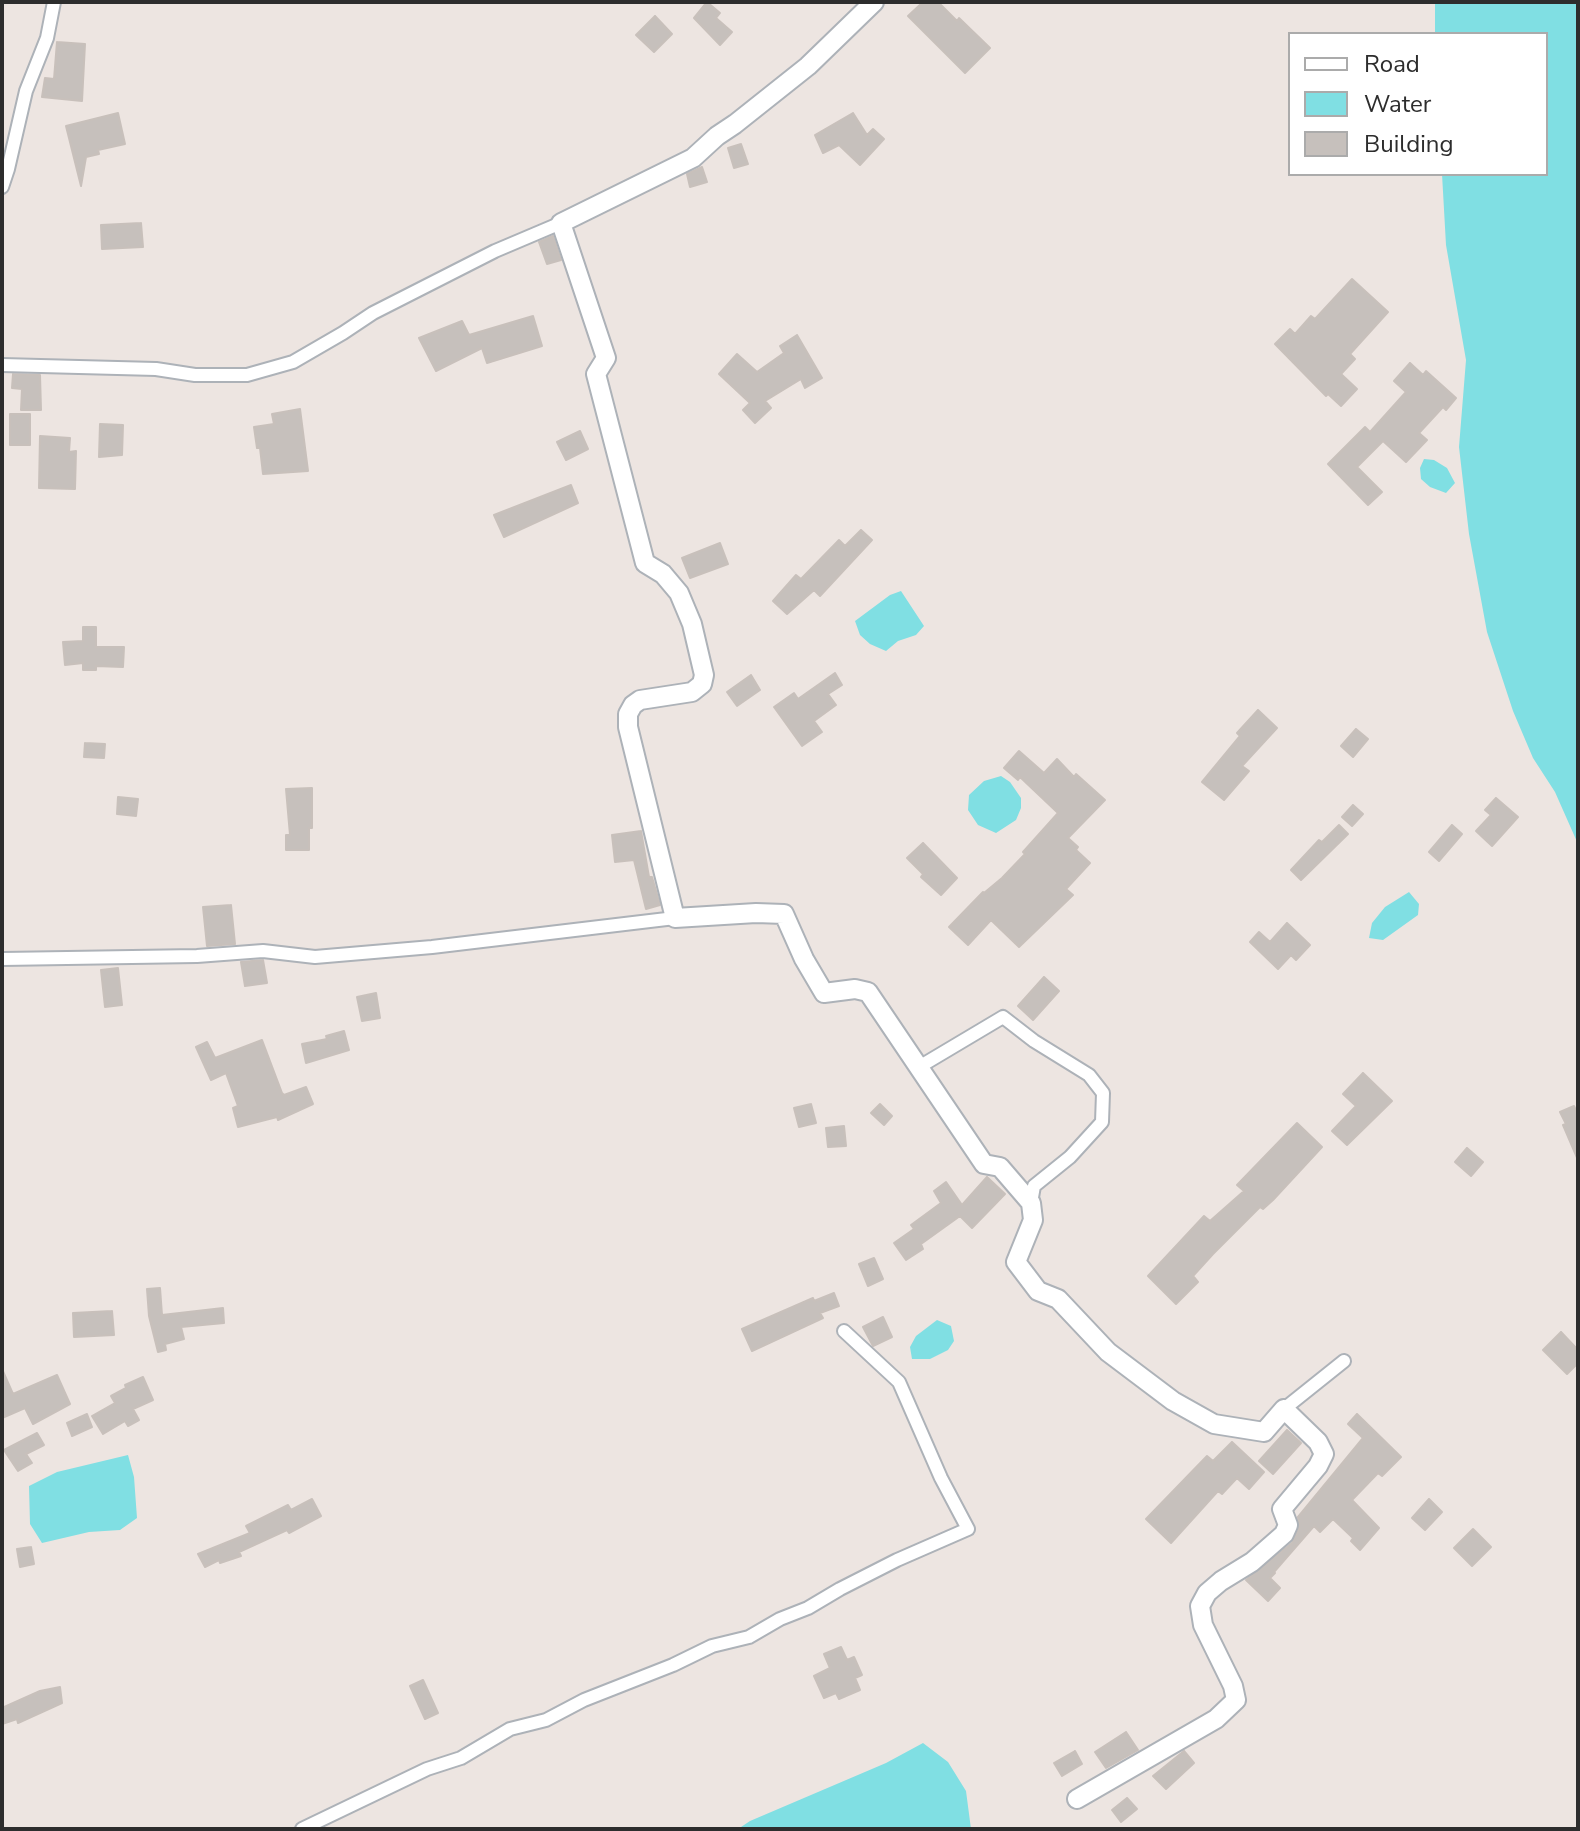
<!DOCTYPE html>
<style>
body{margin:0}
#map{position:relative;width:1580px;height:1831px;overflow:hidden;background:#ede5e1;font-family:"Nunito Sans",sans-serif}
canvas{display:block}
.frame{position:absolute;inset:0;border:4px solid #2d2d2d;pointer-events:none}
.legend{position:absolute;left:1288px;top:32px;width:260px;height:144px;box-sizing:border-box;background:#fff;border:2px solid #ababab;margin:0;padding:10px 14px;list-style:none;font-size:24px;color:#2d2d2d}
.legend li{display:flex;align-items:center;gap:16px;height:40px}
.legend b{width:40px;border:2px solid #ababab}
</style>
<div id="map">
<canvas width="1580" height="1831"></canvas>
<div class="frame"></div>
<ul class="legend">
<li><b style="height:10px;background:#fff"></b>Road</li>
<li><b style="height:22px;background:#80dfe3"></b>Water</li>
<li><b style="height:22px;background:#c6c0bc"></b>Building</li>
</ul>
</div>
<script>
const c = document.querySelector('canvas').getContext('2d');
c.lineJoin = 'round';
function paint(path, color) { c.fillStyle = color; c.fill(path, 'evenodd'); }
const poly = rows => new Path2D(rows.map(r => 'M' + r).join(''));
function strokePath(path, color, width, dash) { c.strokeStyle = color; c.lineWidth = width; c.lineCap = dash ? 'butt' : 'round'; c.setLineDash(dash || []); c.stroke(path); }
paint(poly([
 [1435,2,1578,2,1578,844,1555,792,1533,758,1513,711,1487,632,1469,534,1459,447,1466,360,1446,245,1442,174,1546,174,1546,34,1435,34],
 [1424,459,1434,460,1447,468,1455,483,1446,493,1430,487,1421,479,1420,468],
 [901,591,924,626,916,635,898,641,886,651,870,644,860,635,855,621,890,595],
 [1001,776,1010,782,1021,798,1021,808,1016,820,996,833,978,825,968,810,969,795,984,781],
 [1409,892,1419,904,1418,915,1383,940,1369,938,1372,923,1385,907],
 [937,1320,951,1326,954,1341,948,1350,930,1359,912,1359,910,1347,916,1336],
 [128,1455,134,1477,137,1518,120,1530,89,1532,42,1543,30,1524,29,1486,57,1472],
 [923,1743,948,1762,966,1791,971,1829,738,1829,750,1821,886,1763]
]), '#80dfe3');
const building = poly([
 [707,2,720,13,716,18,732,32,720,45,694,18,707,2],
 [923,2,938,2,957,21,959,18,990,48,965,73,908,16,923,2],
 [655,16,672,34,654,52,636,35,655,16],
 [57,42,85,44,82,101,42,97,45,78,54,79,57,42],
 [118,113,125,144,98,150,99,154,86,157,81,186,66,126,118,113],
 [853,113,867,135,873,129,884,139,860,165,839,145,823,153,815,135,853,113],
 [741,144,748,164,734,168,728,148,741,144],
 [702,167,707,182,690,187,687,174,702,167],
 [141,223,143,247,102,249,101,225,141,223],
 [553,236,561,260,547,264,539,242,553,236],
 [1352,279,1388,312,1350,354,1355,359,1341,374,1357,389,1341,406,1328,394,1326,396,1275,344,1290,329,1295,334,1311,316,1315,319,1352,279],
 [533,316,542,346,487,363,482,348,436,371,419,338,462,321,469,335,533,316],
 [797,335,822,378,805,388,801,379,765,401,771,408,755,423,743,410,750,403,719,374,737,354,757,372,784,353,780,346,797,335],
 [1410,363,1423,375,1426,371,1456,398,1446,410,1443,407,1419,433,1427,440,1406,462,1383,441,1357,467,1382,492,1368,505,1328,464,1365,427,1370,432,1406,392,1394,381,1410,363],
 [13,374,40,375,41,410,21,410,22,389,12,388,13,374],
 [300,409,308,471,263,474,260,448,257,448,254,427,274,424,272,414,300,409],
 [10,414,30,414,30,445,10,445,10,414],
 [100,424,123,425,122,455,99,457,100,424],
 [580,431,588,449,566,460,557,442,580,431],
 [40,436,70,438,69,452,76,451,75,489,39,488,40,436],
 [571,485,578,503,504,537,494,515,571,485],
 [861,530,872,540,820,596,814,590,787,614,773,601,796,575,801,579,839,540,845,546,861,530],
 [720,543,728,564,690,578,682,558,720,543],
 [83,627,96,627,96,647,124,647,123,667,96,666,96,670,83,670,83,663,65,665,63,642,83,641,83,627],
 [835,673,842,685,828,694,836,705,814,721,822,732,802,746,774,707,794,693,798,699,835,673],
 [751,675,760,690,737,706,727,692,751,675],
 [1258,710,1277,728,1242,766,1249,771,1224,800,1202,782,1240,736,1237,733,1258,710],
 [1356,729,1368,739,1353,757,1341,746,1356,729],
 [85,743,105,744,104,758,84,757,85,743],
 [1019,751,1044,773,1057,759,1074,777,1076,774,1105,800,1068,838,1078,847,1076,850,1090,863,1066,889,1073,895,1019,947,991,920,968,945,949,927,983,892,984,893,1002,878,1025,854,1023,852,1058,813,1020,777,1018,780,1004,768,1019,751],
 [312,788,312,828,309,828,309,850,286,850,286,835,290,835,286,789,312,788],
 [118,797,138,799,136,816,117,814,118,797],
 [1496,798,1518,817,1492,846,1476,831,1491,815,1485,810,1496,798],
 [1353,805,1363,814,1352,826,1342,817,1353,805],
 [1339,825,1348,834,1301,880,1291,870,1319,840,1322,842,1339,825],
 [1452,825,1462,834,1439,861,1429,852,1452,825],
 [641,831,649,877,652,877,660,905,646,909,634,860,615,862,612,835,641,831],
 [923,843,957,878,941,895,921,877,923,874,907,858,923,843],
 [231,905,235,944,207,946,203,907,231,905],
 [1287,923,1310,945,1296,960,1291,955,1278,969,1250,942,1259,932,1270,942,1287,923],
 [263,960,267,983,245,986,241,962,263,960],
 [118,968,122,1005,105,1007,101,970,118,968],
 [1044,977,1059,991,1033,1020,1018,1006,1044,977],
 [376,993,380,1018,362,1021,357,997,376,993],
 [344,1031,349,1050,306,1063,302,1044,327,1039,326,1036,344,1031],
 [262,1040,282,1093,284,1095,306,1087,313,1104,278,1120,277,1117,238,1127,233,1108,238,1106,226,1073,211,1080,196,1047,207,1042,215,1058,262,1040],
 [1363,1073,1392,1101,1347,1145,1332,1131,1356,1106,1343,1094,1363,1073],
 [811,1104,816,1123,799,1127,794,1108,811,1104],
 [880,1104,892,1116,884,1125,871,1113,880,1104],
 [1574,1106,1578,1115,1578,1160,1563,1125,1566,1124,1560,1112,1574,1106],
 [1297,1123,1322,1147,1273,1200,1263,1209,1260,1207,1213,1254,1193,1276,1198,1282,1176,1304,1148,1276,1204,1216,1210,1221,1244,1191,1237,1185,1297,1123],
 [844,1126,846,1146,828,1147,826,1128,844,1126],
 [1467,1148,1483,1162,1471,1176,1455,1162,1467,1148],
 [987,1177,1005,1194,972,1228,960,1216,921,1244,923,1249,906,1260,894,1243,914,1229,911,1225,941,1203,934,1191,946,1182,962,1205,987,1177],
 [874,1258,883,1279,868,1286,859,1264,874,1258],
 [160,1288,162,1315,223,1308,224,1323,181,1327,184,1339,165,1344,166,1350,158,1352,149,1316,147,1289,160,1288],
 [834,1293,839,1306,820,1313,823,1318,752,1351,742,1329,813,1298,814,1301,834,1293],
 [112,1311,114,1335,74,1337,73,1313,112,1311],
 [883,1317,892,1337,873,1346,863,1327,883,1317],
 [1561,1332,1578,1350,1578,1363,1567,1374,1543,1350,1561,1332],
 [2,1369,13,1394,57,1375,70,1404,33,1424,25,1408,2,1418,2,1369],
 [143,1377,153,1400,133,1409,139,1420,128,1426,125,1421,103,1434,92,1416,115,1403,111,1396,126,1388,125,1385,143,1377],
 [87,1414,92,1427,72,1436,67,1423,87,1414],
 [1357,1414,1401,1457,1382,1476,1378,1473,1352,1500,1379,1528,1360,1550,1351,1541,1353,1538,1333,1519,1320,1532,1314,1526,1274,1572,1275,1573,1270,1578,1280,1588,1268,1601,1246,1580,1292,1543,1299,1529,1298,1517,1363,1438,1348,1424,1357,1414],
 [1287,1430,1301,1443,1273,1474,1259,1461,1287,1430],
 [37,1433,44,1445,26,1454,32,1463,18,1471,4,1450,37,1433],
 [1232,1442,1264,1472,1249,1489,1237,1478,1222,1494,1218,1491,1171,1543,1146,1519,1207,1456,1213,1461,1232,1442],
 [312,1499,321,1516,289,1533,287,1530,239,1552,241,1556,220,1563,219,1560,205,1567,198,1554,250,1533,246,1526,288,1505,291,1510,312,1499],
 [1429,1499,1442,1512,1425,1530,1412,1518,1429,1499],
 [1473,1529,1491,1547,1472,1566,1454,1548,1473,1529],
 [31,1547,34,1564,20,1567,17,1549,31,1547],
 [841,1647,847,1660,854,1657,862,1675,855,1678,860,1690,839,1699,836,1693,824,1698,814,1676,830,1668,824,1654,841,1647],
 [423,1680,438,1713,425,1719,410,1686,423,1680],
 [60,1687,62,1703,18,1723,17,1719,2,1724,2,1708,40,1691,60,1687],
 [1126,1732,1138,1750,1106,1768,1095,1752,1126,1732],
 [1075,1751,1082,1764,1062,1776,1054,1763,1075,1751],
 [1184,1751,1194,1763,1166,1789,1153,1776,1184,1751],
 [1127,1798,1137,1809,1121,1822,1112,1810,1127,1798]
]);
paint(building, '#c6c0bc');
strokePath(building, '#c8c0bb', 2);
const street = poly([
 [2,169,8,169,26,91,47,38,54,2],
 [2,187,8,169],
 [2,365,156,369,195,375,247,375,293,362,343,333,373,313,495,251,561,223],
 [2,959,197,956,263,951,315,957,432,947,675,918],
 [919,1067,1003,1017,1034,1041,1089,1075,1103,1093,1102,1122,1070,1157,1034,1186,1031,1203],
 [1284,1409,1344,1361],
 [302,1829,427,1769,461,1758,510,1729,546,1720,584,1700,673,1665,712,1646,749,1637,780,1619,808,1608,840,1589,897,1560,968,1529,941,1478,899,1382,844,1331]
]);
const secondary = poly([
 [874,2,808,66,735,124,717,136,693,158,561,223,606,358,596,374,645,563,663,574,679,593,692,624,704,675,702,684,692,692,640,700,633,705,628,714,628,727,675,918,756,913,784,914,804,959,824,993,855,989,868,992,984,1164,1000,1167,1031,1203,1033,1220,1016,1262,1038,1291,1058,1299,1108,1352,1173,1401,1214,1424,1264,1432,1284,1409,1318,1442,1324,1454,1318,1466,1282,1509,1288,1525,1284,1534,1252,1562,1221,1581,1207,1593,1200,1606,1203,1625,1233,1686,1236,1700,1216,1719,1077,1799]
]);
strokePath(street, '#adb2b8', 16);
strokePath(secondary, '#adb2b8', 22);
strokePath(street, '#fff', 12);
strokePath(secondary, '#fff', 18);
</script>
